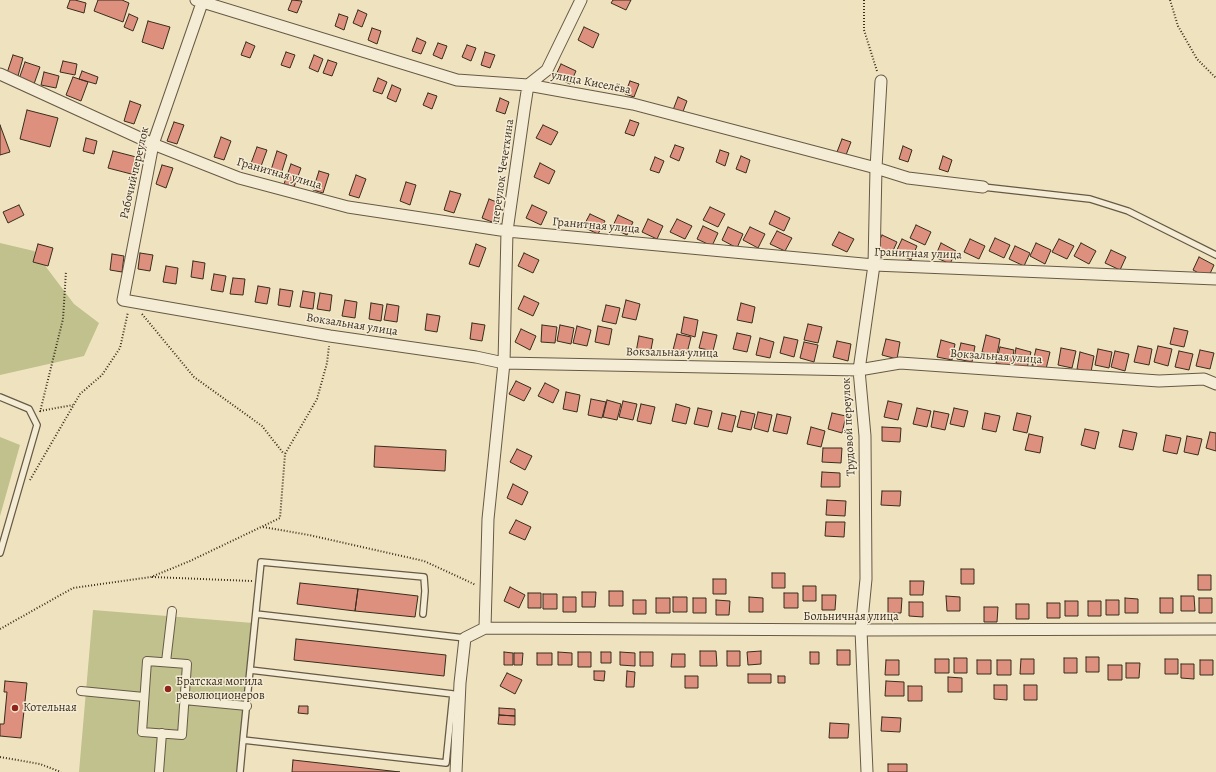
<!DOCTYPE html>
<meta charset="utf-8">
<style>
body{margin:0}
canvas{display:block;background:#efe2be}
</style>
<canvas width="1216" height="772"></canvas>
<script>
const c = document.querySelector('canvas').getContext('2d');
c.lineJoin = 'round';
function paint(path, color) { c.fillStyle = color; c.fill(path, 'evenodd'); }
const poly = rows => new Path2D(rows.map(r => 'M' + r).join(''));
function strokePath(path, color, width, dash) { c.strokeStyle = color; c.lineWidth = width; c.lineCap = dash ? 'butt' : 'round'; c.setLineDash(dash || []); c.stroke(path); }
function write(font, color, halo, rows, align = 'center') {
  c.font = font + ' Alegreya,serif'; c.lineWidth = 3; c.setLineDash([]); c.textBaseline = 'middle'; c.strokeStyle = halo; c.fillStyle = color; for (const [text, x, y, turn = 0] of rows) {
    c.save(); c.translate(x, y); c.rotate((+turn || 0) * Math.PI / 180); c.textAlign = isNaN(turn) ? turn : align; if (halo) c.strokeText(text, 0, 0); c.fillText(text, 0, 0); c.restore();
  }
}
paint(poly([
 [0,243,34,251,74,304,99,323,84,356,0,375],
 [0,437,20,445,0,516],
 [93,610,253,623,241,772,79,772]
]), '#c0c18d');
const building = poly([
 [70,0,75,0,86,3,84,13,67,8,70,0],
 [98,0,122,0,129,3,123,22,94,11,98,0],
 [292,0,302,1,297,13,288,10,292,0],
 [613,0,631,0,626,10,611,3,613,0],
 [358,10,367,14,362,27,353,23,358,10],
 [129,14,138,18,133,31,124,27,129,14],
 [339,14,348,17,344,30,335,26,339,14],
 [148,21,170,27,163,49,142,42,148,21],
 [584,27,599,34,593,48,578,40,584,27],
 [372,28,381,31,377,44,368,40,372,28],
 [417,38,426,42,421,54,412,51,417,38],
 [246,42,255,46,250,58,241,55,246,42],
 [438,43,447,46,442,59,433,55,438,43],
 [467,45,476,48,471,61,462,57,467,45],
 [286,52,295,55,290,68,281,65,286,52],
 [485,52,495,55,490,68,481,65,485,52],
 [13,55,23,58,18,76,7,73,13,55],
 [314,55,323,59,318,72,309,68,314,55],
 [328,60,337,63,332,76,323,73,328,60],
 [63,61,77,64,75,75,60,72,63,61],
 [25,62,40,67,34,84,19,79,25,62],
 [561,64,576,71,570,84,555,77,561,64],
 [82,71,98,77,96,84,79,79,82,71],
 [44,72,59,76,56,88,41,85,44,72],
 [73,77,88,82,81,101,66,95,73,77],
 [378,78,387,82,382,94,373,91,378,78],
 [630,81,639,84,634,97,625,94,630,81],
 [392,85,401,89,396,102,387,98,392,85],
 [428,93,437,96,432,109,423,105,428,93],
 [678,97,687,101,682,114,673,110,678,97],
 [500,98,509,102,505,114,496,111,500,98],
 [130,101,141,105,134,124,124,121,130,101],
 [27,110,58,118,50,147,20,139,27,110],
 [630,120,639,123,634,136,625,133,630,120],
 [174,122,184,125,177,144,167,141,174,122],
 [0,125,10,152,0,155,0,125],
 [543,125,558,132,551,145,536,138,543,125],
 [221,137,231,141,224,160,214,157,221,137],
 [86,138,97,141,94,154,83,151,86,138],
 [842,139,851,142,846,155,837,152,842,139],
 [675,145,684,148,679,161,670,157,675,145],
 [903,146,912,150,908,162,899,159,903,146],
 [257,147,267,150,260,169,250,166,257,147],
 [720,150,729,153,725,166,716,162,720,150],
 [113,151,140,158,135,175,108,168,113,151],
 [277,151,287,155,281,174,271,170,277,151],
 [741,156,750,160,746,173,736,169,741,156],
 [943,156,952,160,948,172,939,169,943,156],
 [655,157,664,161,659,173,650,170,655,157],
 [540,163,555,171,549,184,534,177,540,163],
 [291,164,301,168,294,187,284,184,291,164],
 [162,165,173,168,166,188,156,184,162,165],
 [319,171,329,174,323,193,313,190,319,171],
 [356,175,366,179,359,198,349,195,356,175],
 [406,182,416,185,410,205,400,201,406,182],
 [450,191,461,194,454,213,444,210,450,191],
 [489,199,499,203,492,222,482,218,489,199],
 [19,205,24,215,8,223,3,212,19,205],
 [532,205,547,212,541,225,526,218,532,205],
 [710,207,725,214,718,227,703,220,710,207],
 [775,211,790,218,784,231,769,224,775,211],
 [590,214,605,221,598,234,583,227,590,214],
 [618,215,633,222,627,235,612,228,618,215],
 [648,219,663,226,657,239,642,232,648,219],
 [677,219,692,226,685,239,670,232,677,219],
 [916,225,931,232,925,245,910,238,916,225],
 [703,226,718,233,712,246,697,239,703,226],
 [728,227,743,234,737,248,722,240,728,227],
 [750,227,765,234,758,248,743,240,750,227],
 [777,231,792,238,785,251,770,244,777,231],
 [839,232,854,239,847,252,832,245,839,232],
 [882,235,897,242,891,255,876,248,882,235],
 [995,238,1010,245,1004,258,989,251,995,238],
 [902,239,917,246,911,260,896,252,902,239],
 [970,239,985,246,979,259,964,252,970,239],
 [1059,239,1074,246,1067,259,1052,252,1059,239],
 [941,243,956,251,950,264,935,257,941,243],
 [1036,243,1051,250,1045,264,1030,256,1036,243],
 [1081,243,1096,251,1089,264,1074,256,1081,243],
 [38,244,53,248,48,266,33,262,38,244],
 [476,244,486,248,479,267,469,264,476,244],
 [1015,246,1030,253,1024,266,1009,259,1015,246],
 [1111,250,1126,257,1120,270,1105,263,1111,250],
 [140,253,153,255,150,271,138,269,140,253],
 [524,253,539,260,533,273,518,266,524,253],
 [112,254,124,256,122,272,110,270,112,254],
 [1199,257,1214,265,1208,278,1193,270,1199,257],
 [193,261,205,263,203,279,191,277,193,261],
 [166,266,178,268,176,284,163,282,166,266],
 [214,274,226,276,223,292,211,290,214,274],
 [233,278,245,279,243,295,230,294,233,278],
 [258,286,270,288,267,304,255,302,258,286],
 [280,289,293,291,290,307,278,305,280,289],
 [303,291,315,293,313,309,300,307,303,291],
 [320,293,332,295,330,311,317,309,320,293],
 [524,296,539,303,533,316,518,309,524,296],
 [345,300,357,302,355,318,342,316,345,300],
 [626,300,640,304,636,320,622,317,626,300],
 [371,303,383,305,381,321,369,319,371,303],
 [741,303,755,307,752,323,737,320,741,303],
 [387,304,399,306,397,322,384,320,387,304],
 [606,305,620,308,616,324,602,321,606,305],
 [427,314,440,316,437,332,425,330,427,314],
 [684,317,698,320,695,337,681,333,684,317],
 [472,323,485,325,482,341,470,339,472,323],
 [808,324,822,327,818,343,804,340,808,324],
 [542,325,557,327,555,343,541,342,542,325],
 [560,325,574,328,571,344,557,341,560,325],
 [577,326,591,330,587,346,573,343,577,326],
 [598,326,612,329,609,345,595,342,598,326],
 [1174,328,1188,331,1184,347,1170,344,1174,328],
 [521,329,536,336,530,350,515,342,521,329],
 [703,332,717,335,713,351,699,348,703,332],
 [737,333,751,336,747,352,733,349,737,333],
 [677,334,691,337,687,353,673,350,677,334],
 [986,335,1000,339,997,355,982,352,986,335],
 [639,336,653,339,650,355,636,352,639,336],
 [784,337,798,340,794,357,780,353,784,337],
 [760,338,774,342,770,358,756,355,760,338],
 [886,339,900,342,897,359,882,355,886,339],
 [941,340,955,344,952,360,937,357,941,340],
 [837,341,851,344,848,361,833,357,837,341],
 [804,342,818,345,814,362,800,358,804,342],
 [961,343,975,346,972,362,957,359,961,343],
 [1138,346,1152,349,1149,365,1134,362,1138,346],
 [1158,346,1172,349,1168,366,1154,362,1158,346],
 [1000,347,1014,350,1011,367,996,363,1000,347],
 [1016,348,1031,352,1027,368,1013,365,1016,348],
 [1061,348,1076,351,1072,368,1058,365,1061,348],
 [1036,349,1050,352,1046,369,1032,366,1036,349],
 [1098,349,1112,352,1109,368,1095,365,1098,349],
 [1200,350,1214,353,1210,369,1196,366,1200,350],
 [1115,351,1129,354,1125,371,1111,367,1115,351],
 [1179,351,1193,354,1189,370,1175,367,1179,351],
 [1080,352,1094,356,1091,372,1077,369,1080,352],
 [516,381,531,388,524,401,509,394,516,381],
 [545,383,559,390,553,403,538,396,545,383],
 [566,392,580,395,577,412,563,409,566,392],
 [591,399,606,402,602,418,588,415,591,399],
 [607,400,621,404,617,420,603,417,607,400],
 [623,401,637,404,633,420,619,417,623,401],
 [888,401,902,404,898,420,884,417,888,401],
 [641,404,655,407,651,424,637,421,641,404],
 [676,404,690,408,686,424,672,421,676,404],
 [698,408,712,411,708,427,694,424,698,408],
 [917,408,931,411,927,427,913,424,917,408],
 [954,408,968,411,964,427,950,424,954,408],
 [741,411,755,414,751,430,737,427,741,411],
 [934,411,949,414,945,430,931,427,934,411],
 [758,412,772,415,768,432,754,428,758,412],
 [722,413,736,416,732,432,718,429,722,413],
 [832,413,846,416,842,433,828,429,832,413],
 [985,413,1000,416,996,432,982,429,985,413],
 [1017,413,1031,416,1027,433,1013,430,1017,413],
 [777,414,791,417,787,434,773,431,777,414],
 [811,427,825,431,821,447,807,444,811,427],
 [882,427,901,428,900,442,882,441,882,427],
 [1085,429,1099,432,1095,449,1081,445,1085,429],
 [1123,430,1137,433,1133,450,1119,447,1123,430],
 [1210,432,1216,433,1216,451,1206,448,1210,432],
 [1029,434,1043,437,1040,453,1025,450,1029,434],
 [1166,435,1181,438,1177,454,1163,451,1166,435],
 [1187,436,1202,439,1198,455,1184,452,1187,436],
 [375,446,446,450,445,471,374,467,375,446],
 [823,448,842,448,841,463,822,462,823,448],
 [517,449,532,456,525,470,510,462,517,449],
 [822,472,840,473,840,487,821,487,822,472],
 [513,484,528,492,522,505,507,498,513,484],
 [882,491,901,491,900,506,881,505,882,491],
 [827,500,846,501,845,516,826,515,827,500],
 [516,520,531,527,525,540,509,533,516,520],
 [826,522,845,522,844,537,825,536,826,522],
 [961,569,974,569,974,584,961,584,961,569],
 [772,573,785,573,785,588,772,588,772,573],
 [1198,575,1211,575,1211,590,1198,590,1198,575],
 [713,579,726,579,726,594,713,594,713,579],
 [910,581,924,581,923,595,910,595,910,581],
 [300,583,358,589,355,611,297,604,300,583],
 [803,586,816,586,816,601,803,601,803,586],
 [510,587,525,595,519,608,504,601,510,587],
 [358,589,418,596,415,617,355,611,358,589],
 [609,591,623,591,623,606,609,606,609,591],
 [582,592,596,592,595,607,582,607,582,592],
 [528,593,541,593,541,608,528,608,528,593],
 [784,593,798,593,798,608,784,608,784,593],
 [543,594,557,594,557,609,543,609,543,594],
 [822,595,836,595,835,610,822,610,822,595],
 [946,596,960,597,960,611,947,611,946,596],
 [1181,596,1194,596,1195,611,1181,611,1181,596],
 [563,597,576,597,576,612,563,612,563,597],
 [673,597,687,597,687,612,673,612,673,597],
 [749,597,763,598,763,612,749,612,749,597],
 [656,598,670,598,670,613,656,613,656,598],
 [693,598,706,598,706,613,693,613,693,598],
 [888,598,902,598,901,613,888,613,888,598],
 [1125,598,1138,599,1138,613,1125,613,1125,598],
 [1160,598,1173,598,1173,613,1160,613,1160,598],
 [1199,598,1212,598,1212,613,1199,613,1199,598],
 [633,600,646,600,646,614,633,614,633,600],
 [716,600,730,601,729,615,716,615,716,600],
 [1106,600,1119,600,1119,615,1106,615,1106,600],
 [1065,601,1078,601,1078,616,1065,616,1065,601],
 [1088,601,1101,601,1101,616,1088,616,1088,601],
 [909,602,923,602,923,617,909,616,909,602],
 [1047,603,1060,603,1060,618,1047,618,1047,603],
 [1016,604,1029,604,1029,619,1016,619,1016,604],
 [984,607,998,607,997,622,984,622,984,607],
 [296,639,446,655,444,676,294,660,296,639],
 [837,650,850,650,850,665,837,665,837,650],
 [700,651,716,651,717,666,700,666,700,651],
 [727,651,740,651,740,666,727,666,727,651],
 [761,651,761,664,748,665,747,652,761,651],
 [504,652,513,653,513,665,504,665,504,652],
 [558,652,572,653,572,665,558,665,558,652],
 [578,652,591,652,591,667,578,667,578,652],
 [601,652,611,652,611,663,601,663,601,652],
 [620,652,635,653,635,666,620,665,620,652],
 [640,652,653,652,653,666,640,666,640,652],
 [810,652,819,652,819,664,810,664,810,652],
 [514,653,523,653,522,665,514,665,514,653],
 [537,653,552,653,552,665,537,665,537,653],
 [672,654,685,654,685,667,671,667,672,654],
 [1086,657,1099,657,1099,672,1086,672,1086,657],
 [954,658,967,658,967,673,954,673,954,658],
 [1064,658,1077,658,1077,673,1064,673,1064,658],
 [935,659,949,659,949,673,935,673,935,659],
 [1021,659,1034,659,1034,674,1020,674,1021,659],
 [1165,659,1178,659,1178,674,1165,674,1165,659],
 [886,660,899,660,899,675,885,675,886,660],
 [977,660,991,660,991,674,977,674,977,660],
 [997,660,1011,660,1011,675,997,675,997,660],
 [1200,660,1213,660,1213,675,1200,675,1200,660],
 [1126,663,1140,663,1139,678,1126,678,1126,663],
 [1181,664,1194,664,1194,679,1181,678,1181,664],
 [1108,665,1122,665,1122,680,1108,680,1108,665],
 [594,671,605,671,604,681,594,680,594,671],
 [627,671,635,672,634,687,626,687,627,671],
 [507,673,522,680,515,694,500,686,507,673],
 [748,674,771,674,771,683,748,683,748,674],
 [685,676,698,676,698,688,685,688,685,676],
 [778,676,785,676,785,683,778,683,778,676],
 [948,677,962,678,962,692,948,692,948,677],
 [5,681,27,683,21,738,0,736,0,724,4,724,7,692,4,692,5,681],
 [886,681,904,682,904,696,885,696,886,681],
 [994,685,1007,685,1007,700,994,699,994,685],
 [1024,685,1037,685,1037,700,1024,700,1024,685],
 [908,686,922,686,922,701,908,701,908,686],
 [299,706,308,706,308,714,298,713,299,706],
 [499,708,515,709,515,716,499,715,499,708],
 [499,715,515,716,515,725,498,724,499,715],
 [882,717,901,718,900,732,881,731,882,717],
 [830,723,849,724,848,738,829,738,830,723],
 [293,760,400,772,292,772,293,760],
 [888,764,907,764,907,772,888,772,888,764]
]);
paint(building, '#dc907d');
strokePath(building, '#392d1e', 1);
const service = poly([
 [983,187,1090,199,1128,211,1216,255],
 [0,397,29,409,37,425,0,553],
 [256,614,465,638],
 [243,740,250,670],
 [240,772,243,740,446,763,453,694,250,670,261,562,424,577,425,591,423,614]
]);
const pedestrian = poly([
 [147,661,187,664,182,735,142,732,147,661],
 [166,662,172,611],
 [81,691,144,697],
 [184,700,247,706],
 [159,772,162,733]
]);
const minor = poly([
 [196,0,457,80,528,85,633,104,876,168,908,178,983,187],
 [202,3,153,144,123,300,330,336,476,357,504,363,859,370,900,363,1159,381,1204,379,1216,384],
 [0,74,153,144,239,178,348,207,507,231,874,265,1216,279],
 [485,628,861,630,1216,629],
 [456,772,460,683,465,638,485,628,488,519,504,363,507,231,524,111,528,85,547,70,581,0],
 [867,772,861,630,866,579,865,436,859,370,874,265,876,168,881,81]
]);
strokePath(service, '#665a46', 8);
strokePath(pedestrian, '#665a46', 10);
strokePath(minor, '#665a46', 13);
strokePath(poly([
 [864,0,864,30,877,71],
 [1170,0,1178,26,1197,59,1216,78],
 [142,314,194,377,262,426,284,454],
 [40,411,73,405],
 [40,412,63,319,66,271],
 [30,480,80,394,102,375,120,348,128,312],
 [263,527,309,535,424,561,476,585],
 [152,577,252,581],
 [0,629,73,588,151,577,190,561,280,518,285,454,317,399,327,363,329,346],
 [0,757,40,764,61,772]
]), '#392d1e', 2, [1, 2]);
strokePath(service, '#f5ecd5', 5.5);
strokePath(pedestrian, '#f5ecd5', 8);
strokePath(minor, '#f5ecd5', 11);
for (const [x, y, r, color] of [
 [168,689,4,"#8f2418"],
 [15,708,4,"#8f2418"]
]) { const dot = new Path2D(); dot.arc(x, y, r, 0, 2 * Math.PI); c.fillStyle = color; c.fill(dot); strokePath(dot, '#f5ecd5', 1.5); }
write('12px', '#392d1e', '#f5ecd5', [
 ["улица Киселёва",591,83,11],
 ["переулок Чечеткина",503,171,-82],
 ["Рабочий переулок",135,173,-77],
 ["Гранитная улица",279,174,16],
 ["Гранитная улица",596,226,5],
 ["Гранитная улица",918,254,2],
 ["Вокзальная улица",352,325,9],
 ["Вокзальная улица",672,353,1],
 ["Вокзальная улица",996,357,4],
 ["Трудовой переулок",849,427,-93],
 ["Больничная улица",851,617]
]);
write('12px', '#392d1e', '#f5ecd5', [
 ["Братская могила",176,682],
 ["революционеров",176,696],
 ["Котельная",23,708]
], 'left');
</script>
